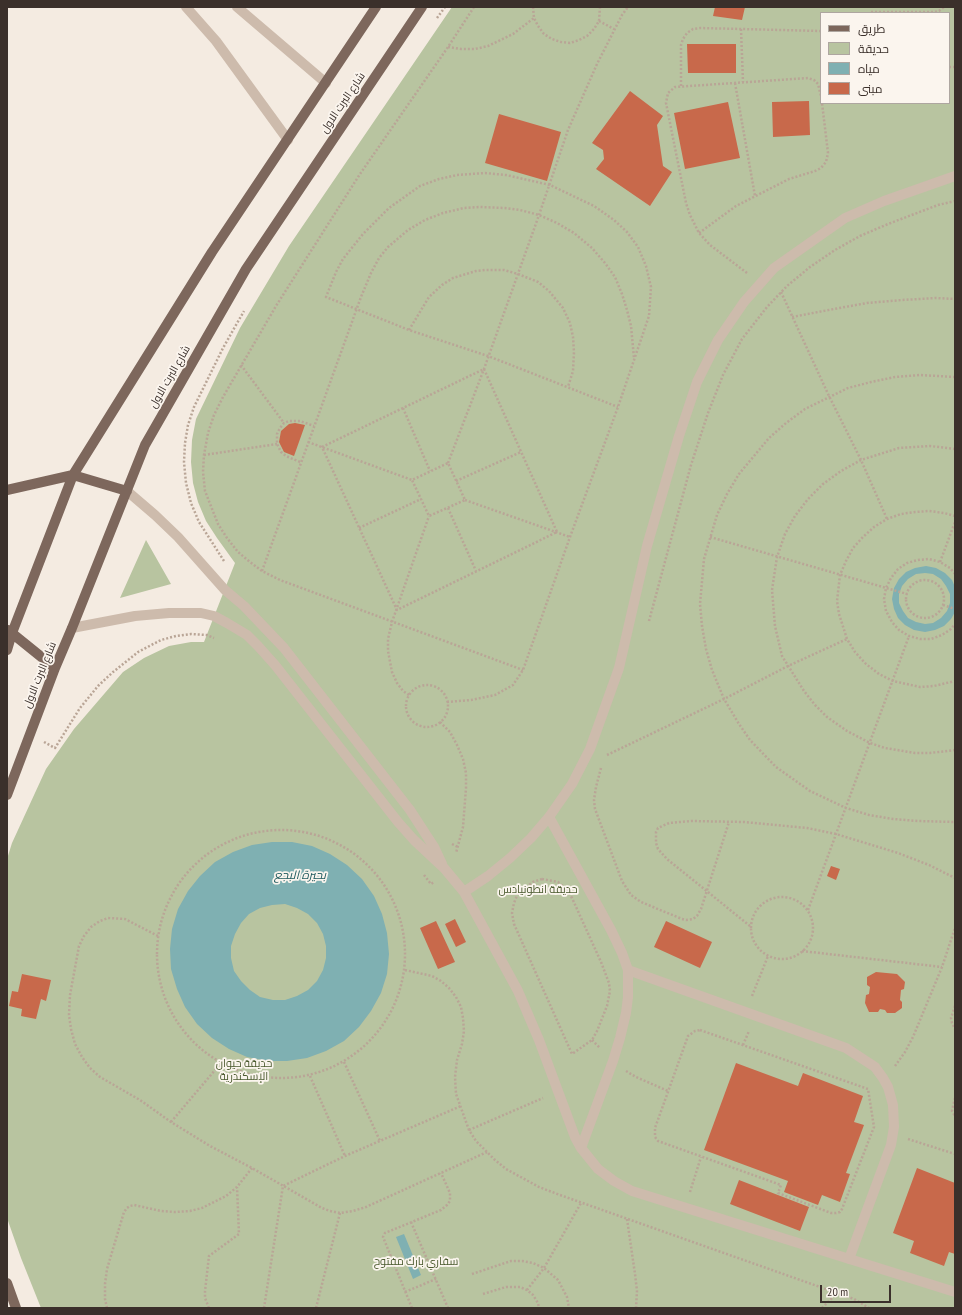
<!DOCTYPE html>
<meta charset="utf-8">
<style>
body{margin:0}
#map{position:relative;width:962px;height:1315px;overflow:hidden;background:#f4ebe1;font-family:"PT Sans Narrow",Cairo,sans-serif}
canvas{display:block}
.frame{position:absolute;inset:0;border:8px solid #3b302b;pointer-events:none}
.legend{position:absolute;left:820px;top:12px;width:130px;height:92px;box-sizing:border-box;background:#fbf5ee;border:1px solid #aea6a0;margin:0;padding:5px 7px;list-style:none;font-size:12px;color:#3b302b}
.legend li{display:flex;align-items:center;gap:8px;height:20px}
.legend b{width:20px;border:1px solid #aea6a0}
.scale{position:absolute;left:820px;top:1285px;width:71px;height:18px;box-sizing:border-box;border:2px solid #3b302b;border-top:0;padding-left:5px;font-size:12px;line-height:14px;white-space:nowrap;color:#3b302b;-webkit-text-stroke:3px #fbf5ee;paint-order:stroke}
</style>
<div id="map">
<canvas width="962" height="1315"></canvas>
<div class="frame"></div>
<ul class="legend">
<li><b style="height:5px;background:#7d675c"></b>طريق</li>
<li><b style="height:11px;background:#b8c4a0"></b>حديقة</li>
<li><b style="height:11px;background:#7fb0b2"></b>مياه</li>
<li><b style="height:11px;background:#c8694b"></b>مبنى</li>
</ul>
<div class="scale">20 m</div>
</div>
<script>
const c = document.querySelector('canvas').getContext('2d');
c.lineJoin = 'round';
function paint(path, color) { c.fillStyle = color; c.fill(path, 'evenodd'); }
const poly = rows => new Path2D(rows.map(r => 'M' + r).join(''));
function strokePath(path, color, width, dash) { c.strokeStyle = color; c.lineWidth = width; c.lineCap = dash ? 'butt' : 'round'; c.setLineDash(dash || []); c.stroke(path); }
function write(font, color, halo, rows, align = 'center') {
  c.font = font + ' "PT Sans Narrow",Cairo,sans-serif'; c.lineWidth = 3.5; c.setLineDash([]); c.textBaseline = 'middle'; c.strokeStyle = halo; c.fillStyle = color; for (const [text, x, y, turn = 0] of rows) {
    c.save(); c.translate(x, y); c.rotate((+turn || 0) * Math.PI / 180); c.textAlign = isNaN(turn) ? turn : align; if (halo) c.strokeText(text, 0, 0); c.fillText(text, 0, 0); c.restore();
  }
}
paint(poly([
 [452,7,955,7,955,1308,41,1308,21,1258,7,1218,7,859,12,843,46,769,74,729,123,672,144,658,169,646,191,642,204,642,235,563,217,538,206,521,198,502,193,483,191,462,192,440,196,419,240,328,289,246],
 [821,13,949,13,949,103,821,103],
 [146,540,171,584,120,598]
]), '#b8c4a0');
paint(poly([
 [926,566,936,568,945,573,952,580,955,587,955,612,951,619,944,626,935,630,925,632,914,630,905,625,898,618,894,609,892,599,894,588,899,579,906,572,915,568],
 [925,573,933,574,941,579,946,586,950,594,950,603,947,611,941,618,933,623,925,624,916,622,908,618,903,611,899,603,899,594,902,586,908,579,916,574],
 [272,842,292,842,312,846,330,854,347,865,362,879,374,896,382,914,387,933,389,954,387,974,381,993,371,1011,359,1027,344,1041,326,1051,307,1058,287,1061,267,1061,247,1057,229,1049,212,1038,197,1024,185,1007,177,989,171,969,170,949,172,929,178,909,188,891,200,876,215,862,233,852,252,845],
 [285,904,297,908,308,914,317,923,323,934,326,946,326,958,323,970,317,981,308,990,297,996,285,1000,273,1000,260,997,250,990,241,981,234,971,231,958,231,946,235,934,241,923,249,914,260,908,272,905],
 [404,1234,421,1275,413,1279,396,1237]
]), '#7fb0b2');
paint(poly([
 [715,7,745,7,742,20,713,16],
 [687,44,736,44,736,73,688,73],
 [630,91,663,116,657,125,663,166,672,172,650,206,596,169,604,159,603,150,592,143],
 [809,101,810,135,773,137,772,102],
 [728,102,740,158,685,169,674,113],
 [499,114,561,132,547,181,485,163],
 [295,423,305,425,294,456,284,452,279,442,281,431,289,424],
 [831,866,840,869,836,880,827,876],
 [455,919,466,942,456,947,445,924],
 [436,921,455,962,438,969,420,928],
 [666,921,712,942,700,968,654,947],
 [876,972,897,974,905,982,904,989,901,990,900,1000,902,1002,902,1008,895,1013,887,1013,885,1010,880,1009,878,1012,869,1012,865,1003,866,995,869,994,870,987,867,985,867,977],
 [22,974,51,980,46,1001,41,999,36,1019,21,1016,22,1009,9,1006,12,991,18,992],
 [736,1063,798,1086,803,1073,863,1096,854,1122,864,1125,846,1173,850,1174,840,1202,822,1195,818,1205,784,1192,788,1181,704,1150],
 [917,1168,955,1183,955,1254,949,1252,944,1266,910,1253,914,1241,893,1233],
 [739,1180,809,1207,800,1231,730,1204]
]), '#c8694b');
strokePath(poly([
 [474,7,448,47,360,174,276,306,223,397,214,415,208,433,204,455,203,472,205,491,218,524,227,538,238,552,250,562,262,571,280,580,523,670],
 [533,7,534,18,538,26,544,34,552,39,561,42,570,43,579,40,587,36,594,29,599,21,600,7],
 [871,12,935,12,939,11,944,7],
 [437,18,445,7],
 [599,21,614,29],
 [741,29,743,82],
 [448,47,461,49,475,49,488,46,513,34,534,18],
 [949,67,955,67],
 [735,83,755,196],
 [681,86,681,45,683,39,687,33,693,29,700,28,821,31],
 [699,233,736,206,789,179,815,171,821,168,826,162,828,153,822,103],
 [747,273,710,245,699,233,690,215,686,203,666,103,668,93,675,87,808,78,814,80,818,84,821,96],
 [781,292,829,396,861,460,887,519],
 [792,317,834,309,867,303,902,300,936,298,955,299],
 [409,330,429,297,442,285,453,278,476,271,485,270,504,270,518,274,538,282,549,291,563,308,570,323,573,337,574,352,573,371,568,387],
 [241,365,284,423],
 [484,369,557,532,397,610,322,447,484,369],
 [955,377,920,375,895,377,871,382,848,388,805,409,786,423,769,438,739,474,727,494,717,515,704,559,700,604,702,626,706,649,712,670,724,699,739,724,750,740,776,767,810,791,846,808,869,815,893,819,918,821,955,822],
 [403,408,430,471],
 [308,442,412,480,448,463,465,500,429,516,412,480],
 [955,449,930,446,899,448,861,460,841,471,823,484,808,499,795,516,785,534,777,557,772,590,775,626,782,656,804,691,815,705,827,717,847,731,870,743,885,748,915,753,930,753,955,750],
 [204,455,277,444],
 [300,462,286,456,281,452,277,444,277,434,280,428,284,423,289,421,300,421,314,426],
 [448,463,484,369,539,215,568,130,597,64,622,15,628,7],
 [456,481,521,452],
 [465,500,570,537],
 [448,508,476,571],
 [955,516,944,513,929,511,915,512,901,514,887,519,874,527,863,537,853,548,846,561,840,575,837,601,839,614,847,639,855,652,866,664,879,674,893,681,920,687,934,686,955,681],
 [359,528,421,499],
 [710,537,907,594],
 [224,561,199,522,191,503,186,483,184,462,185,443,188,425,194,407,223,348,244,311],
 [940,562,955,522],
 [262,571,361,297,371,273,379,258,388,247,408,230,425,220,443,213,464,208,480,207,505,208,520,210,539,215,557,223,574,233,592,248,605,263,615,277,622,294,627,310,631,326,634,358],
 [955,574,950,568,940,562,929,559,918,560,907,563,898,569,891,578,886,588,884,599,886,611,892,622,899,630,909,636,920,639,931,639,942,635,951,629,955,624],
 '906 599a19 19 0 1 1 38 0a19 19 0 1 1-38 0Z',
 [943,605,955,609],
 [649,621,691,465,708,413,723,375,742,339,767,307,787,286,810,267,835,250,860,236,888,224,938,205,955,201],
 '406 706a21 21 0 1 1 42 0a21 21 0 1 1-42 0Z',
 [409,695,403,691,397,683,392,672,388,651,388,639,392,622,429,516],
 [447,702,471,700,495,695,513,685,523,670,570,537,618,407,634,360,649,316,651,287,646,266,638,247,627,232,614,220,594,206,550,185,506,175,485,173,457,175,439,179,420,186,389,208,363,234,343,259,336,272,326,297,409,330,488,356,618,407],
 [440,722,450,732,457,745,463,759,466,773,466,788,463,827,456,853],
 [44,742,55,748,80,708,98,686,113,672,138,652,161,640,176,636,191,634,207,635,214,638],
 [607,755,724,699,788,666,847,639],
 [601,768,596,787,594,800,595,809,622,881,631,895,641,902,682,919,686,920,693,919,697,916,701,909,729,822],
 '157 954a124 124 0 1 1 248 0a124 124 0 1 1-248 0Z',
 [452,844,458,847],
 [424,875,431,884,434,882],
 [542,879,558,882,566,889,572,898,601,962,609,983,610,991,607,1006,597,1031,592,1040,572,1054,514,924,512,913,514,903,518,893,533,882,542,879],
 '751 928a31 31 0 1 1 62 0a31 31 0 1 1-62 0Z',
 [808,910,909,636],
 [750,926,667,859,658,849,656,843,656,832,658,828,669,823,691,821,744,822,807,828,836,834,898,853,929,865,955,878],
 [158,936,125,919,108,918,100,921,91,927,84,936,79,946,70,995,69,1015,71,1029,75,1044,82,1057,90,1068,100,1077,140,1100,171,1122,210,1146,252,1168,322,1208,330,1211,340,1213,353,1211,366,1207,487,1152],
 [802,951,942,967],
 [405,970,432,976,441,981,449,988,456,997,461,1007,463,1018,464,1031,462,1044,457,1060,455,1077,456,1094,469,1130,476,1141,495,1160,506,1169,539,1187,560,1195,837,1293,854,1299,869,1308],
 [752,996,768,956],
 [955,1006,951,1018,952,1023,955,1029],
 [700,1030,868,1089,874,1127,842,1209,840,1212,836,1213,831,1213,778,1193,781,1185,658,1141,655,1137,655,1128,688,1036,695,1031,700,1030],
 [592,1040,600,1048],
 [743,1045,749,1031],
 [344,1062,380,1141],
 [895,1066,905,1052,913,1037,942,967,955,928],
 [626,1071,636,1077,668,1091],
 [310,1076,345,1156],
 [955,1098,952,1111,955,1116],
 [171,1122,221,1063],
 [469,1130,543,1098],
 [908,1139,955,1154],
 [690,1192,701,1157],
 [627,1219,635,1274,637,1291,636,1308],
 [411,1222,448,1308],
 [472,1274,511,1261,522,1261,533,1263,544,1268,558,1280,567,1297,569,1308],
 [527,1290,544,1268,581,1203],
 [405,1292,436,1279],
 [483,1294,506,1287,520,1287,527,1290,533,1295,538,1303,539,1308],
 [107,1308,105,1299,105,1284,107,1269,124,1212,127,1208,130,1206,134,1205,161,1211,175,1212,190,1211,202,1208,226,1196,237,1187,252,1168],
 [209,1308,205,1298,205,1291,209,1256,239,1234,237,1187],
 [264,1308,283,1186,345,1156,461,1106],
 [316,1308,340,1213],
 [412,1308,383,1237,385,1233,441,1210,447,1205,450,1201,450,1193,441,1173],
 [822,1308,837,1293]
]), '#b9a596', 2.5, [2, 2]);
strokePath(poly([
 [186,7,216,41,288,140],
 [237,7,326,83],
 [127,491,155,515,178,537,225,590,244,606,284,648,410,810,434,847,442,864],
 [72,628,135,616,169,613,201,613,214,616,227,623,247,635,258,646,275,665,398,822,414,840,444,868,464,892,518,991,539,1040,575,1137,581,1148,598,1169,614,1181,632,1191,955,1292],
 [549,817,611,930,622,953,628,970,628,997,626,1013,620,1038,613,1061,581,1148],
 [464,892,488,876,510,858,531,838,549,817,572,784,590,749,619,668,647,546,679,436,697,382,718,340,744,302,774,268,845,218,884,201,955,176],
 [628,970,846,1048,875,1067,883,1078,888,1087,893,1105,894,1127,891,1145,849,1259]
]), '#cdbbac', 10);
strokePath(poly([
 [7,490,73,475,127,491],
 [8,630,55,668],
 [7,650,12,633,73,475,212,252,376,7],
 [7,795,55,668,72,628,145,445,246,269,422,7],
 [7,1283,16,1308]
]), '#7d675c', 10);
write('11px', '#3b302b', '#fbf5ee', [
 ["شارع البرت الاول",343,103,-56],
 ["شارع البرت الاول",170,377,-60],
 ["شارع البرت الاول",40,675,-68]
]);
write('11px', '#4a5a2e', '#fbf5ee', [
 ["حديقة انطونيادس",538,890],
 ["حديقة حيوان",244,1064],
 ["الإسكندرية",244,1077],
 ["سفاري بارك مفتوح",416,1262]
]);
write('italic 12px', '#1f5a5e', '#fbf5ee', [
 ["بحيرة البجع",300,876]
]);
</script>
